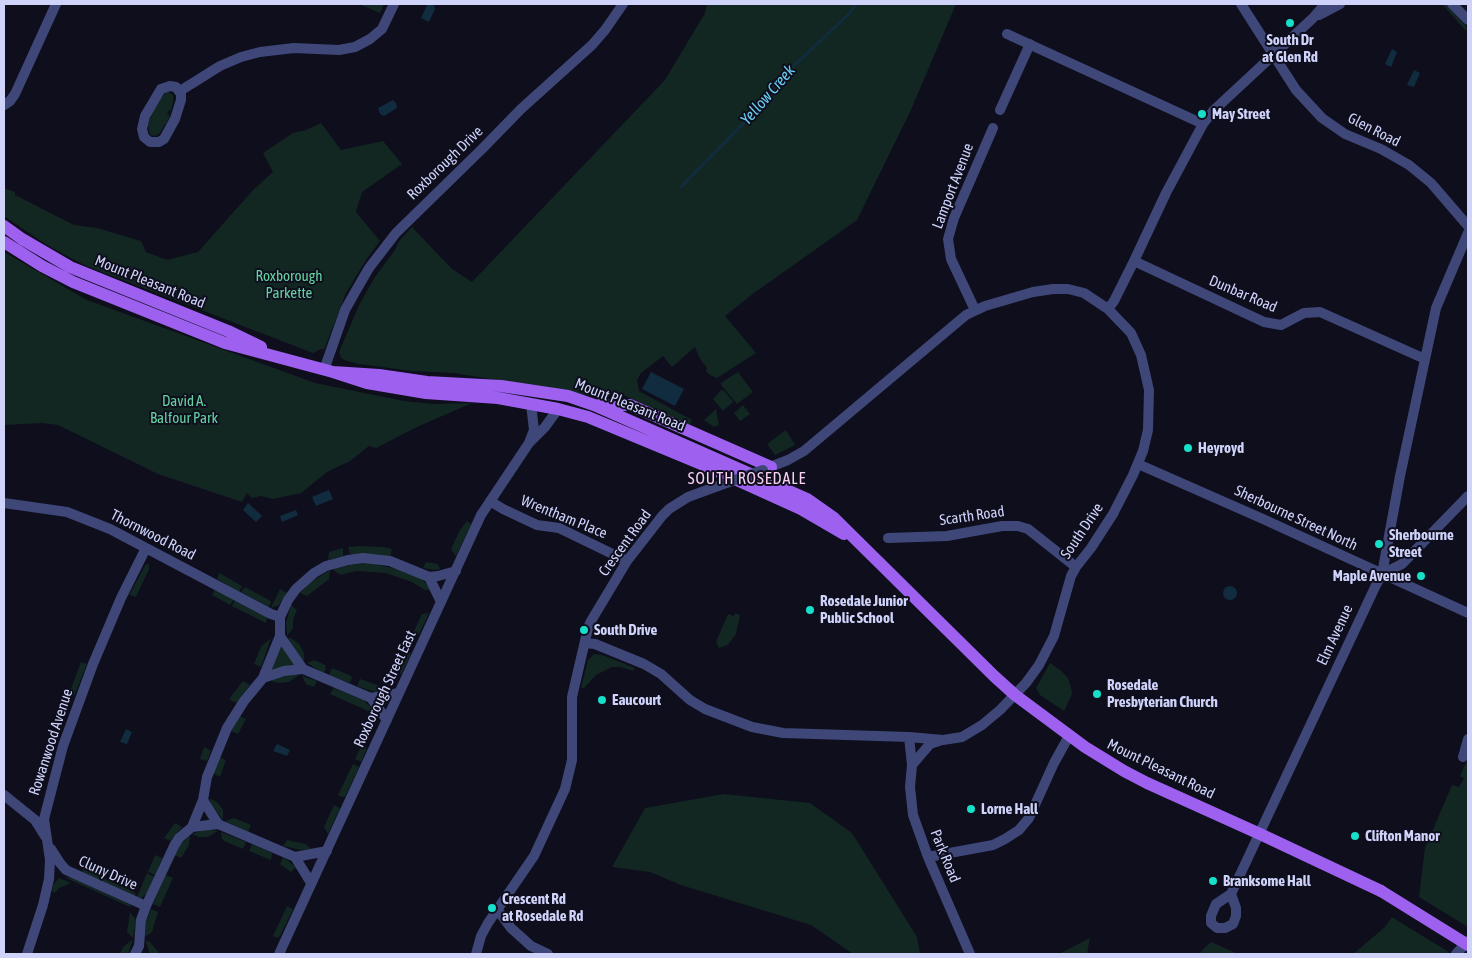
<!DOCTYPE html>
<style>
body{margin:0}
#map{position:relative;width:1472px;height:958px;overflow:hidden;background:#0e0e1d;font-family:"Asap Condensed",sans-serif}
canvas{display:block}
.frame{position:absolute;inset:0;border:5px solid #cfd3fa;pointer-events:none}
</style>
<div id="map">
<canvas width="1472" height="958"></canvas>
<div class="frame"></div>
</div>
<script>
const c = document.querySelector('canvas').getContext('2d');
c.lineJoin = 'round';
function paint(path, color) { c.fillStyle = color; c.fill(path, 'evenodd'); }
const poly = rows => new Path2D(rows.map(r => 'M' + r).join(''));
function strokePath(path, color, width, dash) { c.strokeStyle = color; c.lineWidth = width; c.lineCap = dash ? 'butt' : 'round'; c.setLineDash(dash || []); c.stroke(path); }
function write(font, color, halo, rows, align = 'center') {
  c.font = font + ' "Asap Condensed",sans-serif'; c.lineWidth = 4; c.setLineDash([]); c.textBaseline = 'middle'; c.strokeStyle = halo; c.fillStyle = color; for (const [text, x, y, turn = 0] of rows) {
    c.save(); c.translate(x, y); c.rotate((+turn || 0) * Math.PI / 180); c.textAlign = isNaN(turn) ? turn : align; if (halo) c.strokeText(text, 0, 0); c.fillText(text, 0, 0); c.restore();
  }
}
paint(poly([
 [359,4,384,4,380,13],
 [707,4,956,4,910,112,857,220,754,293,725,316,756,353,717,378,710,375,706,371,707,368,700,359,695,347,672,367,663,356,641,373,637,380,639,391,692,420,690,425,623,395,592,396,454,373,412,371,359,364,347,361,341,358,339,352,360,303,375,277,395,250,399,241,412,227,452,269,472,282,665,80,705,13],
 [1442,4,1445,4,1467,27,1466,31],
 [166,92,168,92,173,95,173,102,171,110,169,110,167,114,170,116,166,124,165,124,160,133,155,136,151,135,149,131,148,124,151,116,150,115],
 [321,123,341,150,383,141,402,164,362,192,356,212,380,241,366,260,346,293,324,350,321,349,313,353,84,265,47,245,4,216,4,188,15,192,15,195,74,225,97,228,141,241,146,252,167,260,198,252,253,190,273,172,263,153,293,133,306,130],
 [4,252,87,300,315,383,404,401,433,404,472,403,417,427,376,448,369,446,350,461,327,472,301,493,273,499,261,496,252,498,247,493,242,502,158,474,58,425,42,423,4,425],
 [738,372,753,392,737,404,721,385,721,383],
 [721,390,723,390,733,401,732,403,724,410,722,410,713,399],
 [743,405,750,414,740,421,734,413],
 [716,409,719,425,714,427,704,420],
 [786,430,795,445,775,455,767,444],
 [467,521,471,524,456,556,451,549,460,530],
 [359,546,383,547,392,549,390,557,371,554,350,554,348,547],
 [343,548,343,556,328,560,329,552],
 [426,562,438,564,440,569,435,570,423,568],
 [368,563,397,569,419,578,424,581,431,590,425,590,412,582,386,573,356,571,340,575,332,569,348,565],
 [146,564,149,564,149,569,136,597,129,595],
 [330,570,329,579,307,596,300,593,311,582],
 [219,573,242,586,239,592,217,579],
 [245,587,269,600,271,602,269,607,241,592],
 [215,589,234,599,230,605,212,595],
 [280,589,287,593,279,605,271,608],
 [235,600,267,617,266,623,232,606],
 [291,605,297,610,293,619,293,628,287,636,286,623],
 [429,613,419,634,413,633,422,614],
 [735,613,740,615,736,634,728,645,719,648,716,642,728,614,734,616],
 [271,638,261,667,254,664,261,647],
 [288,638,291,638,299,644,304,653,304,661,297,653],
 [281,644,298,665,270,671],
 [405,650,411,654,401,675,397,666],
 [594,654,602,655,635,668,633,671,621,667,612,667,596,675,584,688,581,688,588,660],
 [314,660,325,665,326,668,324,673,307,663],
 [81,662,87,664,74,696,69,694],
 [1050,663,1060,670,1068,678,1071,688,1072,694,1064,711,1040,695,1036,688],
 [332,668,349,675,352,677,350,683,329,675],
 [291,675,299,675,289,682,278,683,271,681,275,678],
 [302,676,317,681,314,687,306,684],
 [360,679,380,686,384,691,375,692,357,686],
 [243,681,250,685,236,703,229,699],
 [334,688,363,700,375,711,368,711,330,694],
 [239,716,246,719,238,734,231,731],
 [362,745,367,748,361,762,355,759],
 [204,747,211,751,207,761,200,759],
 [219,757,226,760,220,777,213,773],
 [1468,758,1468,927,1419,897,1425,848,1452,785,1459,787,1464,778,1460,776],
 [353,764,359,767,345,797,342,797,338,795],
 [724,794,810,803,852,833,917,937,920,954,853,954,811,925,681,885,650,872,612,867,645,808],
 [210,798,218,803,223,810,223,820,211,803],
 [334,805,340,808,328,834,324,827],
 [234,818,251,825,248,832,225,821],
 [175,823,182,827,170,841,164,838],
 [207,829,218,831,208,837,199,837,192,834],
 [221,832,246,842,243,849,224,841,222,839],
 [190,835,189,845,181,858,174,855,181,844],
 [287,840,306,844,311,849,301,850,283,846],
 [252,844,272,853,271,860,249,851],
 [155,855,162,858,155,875,148,872],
 [283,857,296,867,291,872,280,864],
 [83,869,132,891,136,894,135,896,82,872],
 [147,873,154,877,147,893,141,898,137,897],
 [166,875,173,878,160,907,153,904],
 [64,877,72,878,131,905,130,907],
 [59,878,71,883,59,888,55,893,52,891,53,885],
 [287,906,293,909,280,936,277,938,273,936],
 [151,909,158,912,152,932,145,937,146,922],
 [130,912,136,920,133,938,127,932],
 [1392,917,1403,924,1449,952,1447,954,1353,954,1385,927],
 [1090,938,1087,954,1059,954],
 [133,939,128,954,120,954,123,947],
 [145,940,150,942,160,954,150,954],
 [1211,942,1238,954,1198,954]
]), '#122722');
paint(poly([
 [430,4,434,5,435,9,429,22,421,18,427,5],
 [1392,49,1397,52,1391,67,1385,64],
 [1414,70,1420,73,1414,87,1407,85],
 [393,100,396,103,397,108,384,116,380,114,378,108],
 [651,372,684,389,675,406,642,389],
 [329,490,333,499,316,506,312,497],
 [248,503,262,516,256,522,243,510],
 [296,510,298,515,282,522,280,516],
 '1223 593a7 7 0 1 1 14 0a7 7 0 1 1-14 0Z',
 [126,729,132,732,127,744,120,742],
 [277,744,290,750,287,756,273,751]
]), '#112c3e');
strokePath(poly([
 [681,187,775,91,786,73,851,12,855,4]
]), '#112c3e', 3);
strokePath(poly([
 [1241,4,1296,90,1322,118,1345,134,1381,149,1409,165,1431,183,1468,226],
 [1452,4,1468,20],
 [1319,15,1340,4],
 [1007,34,1203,124],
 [170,86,176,87,181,94,181,100,175,119,164,139,159,142,150,142,144,137,142,129,145,116,161,89,170,86],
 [180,91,220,66,241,57,260,52,294,48,339,50,355,47,370,39,382,29,394,4],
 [4,105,10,101,15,94,56,4],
 [1000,110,1030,44],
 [1134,261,1264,322,1281,325,1304,313,1320,312,1425,359],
 [1108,309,1114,301,1134,261,1166,193,1203,124,1213,111,1313,18,1325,4],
 [975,310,951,259,948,239,954,218,993,128],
 [324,370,345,310,354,294,369,268,396,233,482,149,521,109,592,45,605,30,623,4],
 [530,440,534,430,531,404],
 [1138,464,1263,519,1468,613],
 [490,501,503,509,537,525,559,528,627,561],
 [4,503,67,512,110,529,271,614,280,617],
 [888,538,947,536,1002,526,1018,526,1028,529,1076,567],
 [1382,574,1402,564,1468,496],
 [429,577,441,602],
 [280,636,303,669],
 [585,643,595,644,644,664,661,674,690,700,705,709,752,727,783,733,909,737,943,740,962,737,982,725,1000,710,1026,683,1039,665,1054,636,1071,576,1076,567,1091,548,1113,514,1133,475,1143,451,1148,430,1149,390,1141,355,1131,333,1108,309,1084,293,1068,289,1053,289,1033,292,985,306,966,315,804,451,788,460,765,469],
 [263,678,284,671,303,669,371,698,399,693],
 [371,698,387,720],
 [909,737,912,765,910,787,913,815,928,857,970,954],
 [1463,757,1468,739],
 [912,765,930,744,942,740],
 [4,795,35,820,45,836],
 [203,800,218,824],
 [192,827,218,824,295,857],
 [51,849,60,863,66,870,146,906],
 [928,857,993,845,1005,839,1019,830,1029,818,1054,763,1069,736],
 [311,883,295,857,327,851],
 [1231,894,1376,585,1382,574,1400,476,1436,308,1468,233],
 [1231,894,1236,908,1236,916,1233,924,1225,928,1217,928,1211,923,1211,916,1216,904,1231,894],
 [497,909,511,928,531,946,548,954],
 [27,954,43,905,49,879,50,860,44,819,63,746,93,664,121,598,146,548],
 [135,954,139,946,141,920,146,906,174,846,179,838,192,827,203,800,207,777,227,728,244,701,263,678,280,636,280,617,288,600,296,589,314,573,326,566,348,560,363,558,390,561,429,577,438,576,456,571],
 [279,954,481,515,529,443,545,427,558,409],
 [476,954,481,936,488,923,534,856,565,789,572,760,572,697,588,628,591,621,627,561,662,516,669,509,688,497,718,486],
 [1456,954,1468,941]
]), '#3e4778', 10);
strokePath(poly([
 [4,226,22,239,70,267,228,331,261,347],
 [4,242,42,266,73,282,225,343,333,372,367,383,426,393,498,398,558,409,588,417,706,466,801,509,844,534],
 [333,372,379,375,427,382,501,386,568,396,594,405,807,499,834,518,994,676,1015,695,1085,747,1124,771,1147,783,1260,834,1381,891],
 [599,405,630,405,771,467]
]), '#9e61ef', 12);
strokePath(poly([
 [718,486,763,470]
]), '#3e4778', 10);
strokePath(poly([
 [1381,891,1468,945]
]), '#9e61ef', 12);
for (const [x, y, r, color] of [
 [1290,23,5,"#17dfca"],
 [1202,114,5,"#17dfca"],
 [1188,448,5,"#17dfca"],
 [1379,544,5,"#17dfca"],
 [1421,576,5,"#17dfca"],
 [810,610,5,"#17dfca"],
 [584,630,5,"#17dfca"],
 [1097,694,5,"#17dfca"],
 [602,700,5,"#17dfca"],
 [971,809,5,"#17dfca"],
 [1355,836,5,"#17dfca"],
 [1213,881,5,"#17dfca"],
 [492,908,5,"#17dfca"]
]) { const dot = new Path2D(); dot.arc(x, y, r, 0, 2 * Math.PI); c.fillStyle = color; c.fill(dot); strokePath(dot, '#0e0e1d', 2); }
write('bold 15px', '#cfd3fa', '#0e0e1d', [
 ["South Dr",1290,40,"center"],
 ["at Glen Rd",1290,57,"center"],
 ["May Street",1212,114],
 ["Heyroyd",1198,448],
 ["Sherbourne",1389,535],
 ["Street",1389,552],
 ["Maple Avenue",1411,576,"right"],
 ["Rosedale Junior",820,601],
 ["Public School",820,618],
 ["South Drive",594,630],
 ["Rosedale",1107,685],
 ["Presbyterian Church",1107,702],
 ["Eaucourt",612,700],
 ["Lorne Hall",981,809],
 ["Clifton Manor",1365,836],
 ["Branksome Hall",1223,881],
 ["Crescent Rd",502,899],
 ["at Rosedale Rd",502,916]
], 'left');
write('15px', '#cfd3fa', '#0e0e1d', [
 ["Glen Road",1374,130,27],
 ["Roxborough Drive",445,163,-44],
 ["Lamport Avenue",953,186,-69],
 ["Mount Pleasant Road",150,282,22],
 ["Dunbar Road",1243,294,23],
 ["Mount Pleasant Road",630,405,22],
 ["Scarth Road",972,516,-8],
 ["Wrentham Place",564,517,22],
 ["Sherbourne Street North",1296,518,25],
 ["South Drive",1082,531,-56],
 ["Thornwood Road",153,535,27],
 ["Crescent Road",625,543,-54],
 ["Elm Avenue",1335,635,-65],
 ["Roxborough Street East",385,689,-65],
 ["Rowanwood Avenue",51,742,-72],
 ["Mount Pleasant Road",1161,769,26],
 ["Park Road",945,856,68],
 ["Cluny Drive",108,873,24]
]);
write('15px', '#63d2a0', '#0e0e1d', [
 ["Roxborough",289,276],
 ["Parkette",289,293],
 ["David A.",184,401],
 ["Balfour Park",184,418]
]);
write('italic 16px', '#68ccf0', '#0e0e1d', [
 ["Yellow Creek",768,95,-49]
]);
c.letterSpacing = '1px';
write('16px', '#fad1f4', '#0e0e1d', [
 ["SOUTH ROSEDALE",747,479]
]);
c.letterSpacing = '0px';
</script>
